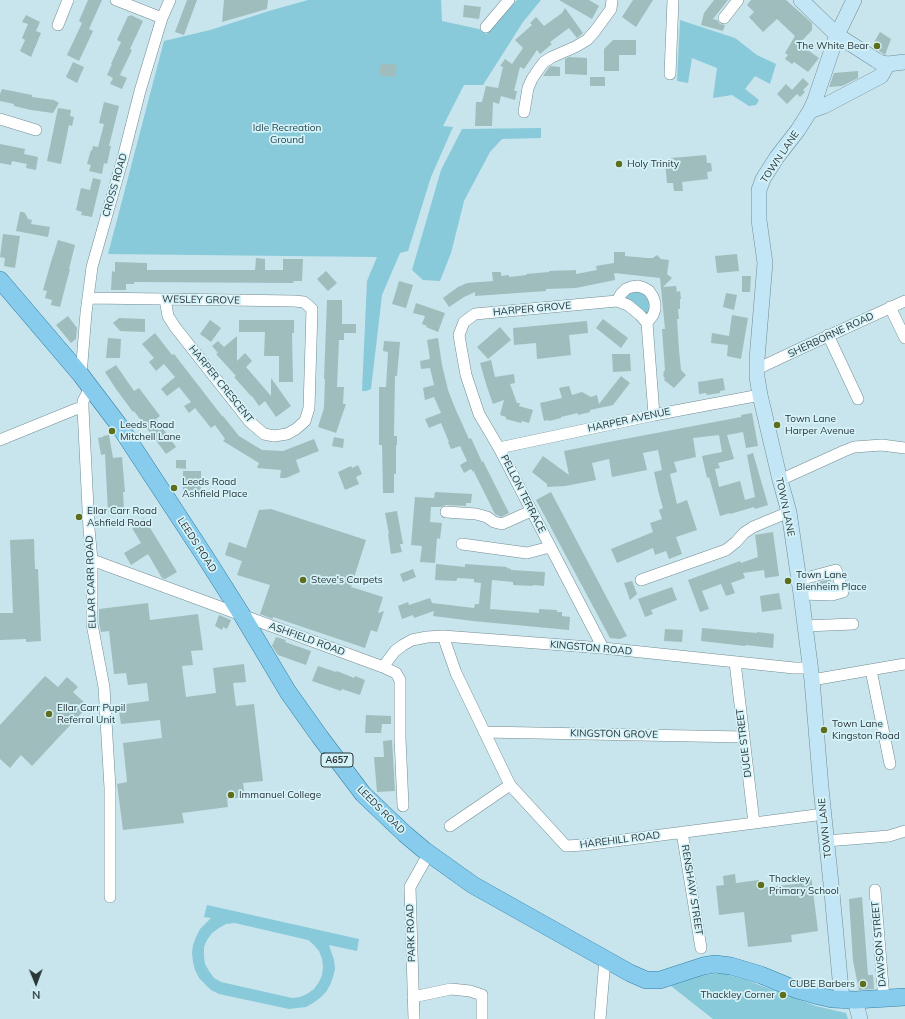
<!DOCTYPE html>
<style>
body{margin:0}
#map{position:relative;width:905px;height:1019px;overflow:hidden;background:#c8e4ec;font-family:Mulish,sans-serif}
canvas{display:block}
.north{position:absolute;left:16px;top:963px;width:40px;height:40px;-webkit-text-stroke:3px #d5f2f9;paint-order:stroke;rotate:179deg;font-size:11px;font-weight:700;line-height:16px;text-align:center;color:#293537}
.north::after{content:'';display:block;margin:auto;width:14px;height:18px;background:#293537;clip-path:polygon(50% 0,100% 100%,50% 72%,0 100%)}
</style>
<div id="map">
<canvas width="905" height="1019"></canvas>
<div class="north">N</div>
</div>
<script>
const c = document.querySelector('canvas').getContext('2d');
c.lineJoin = 'round';
function paint(path, color) { c.fillStyle = color; c.fill(path, 'evenodd'); }
const poly = rows => new Path2D(rows.map(r => 'M' + r).join(''));
function strokePath(path, color, width, dash) { c.strokeStyle = color; c.lineWidth = width; c.lineCap = dash ? 'butt' : 'round'; c.setLineDash(dash || []); c.stroke(path); }
function write(font, color, halo, rows, align = 'center') {
  c.font = font + ' Mulish,sans-serif'; c.lineWidth = 3.5; c.setLineDash([]); c.textBaseline = 'middle'; c.strokeStyle = halo; c.fillStyle = color; for (const [text, x, y, turn = 0] of rows) {
    c.save(); c.translate(x, y); c.rotate((+turn || 0) * Math.PI / 180); c.textAlign = isNaN(turn) ? turn : align; if (halo) c.strokeText(text, 0, 0); c.fillText(text, 0, 0); c.restore();
  }
}
paint(poly([
 [308,0,441,0,442,21,479,29,487,34,517,0,541,0,523,22,483,85,464,85,443,126,453,127,431,177,408,251,400,253,382,295,371,389,366,391,362,391,367,281,377,257,108,254,164,41,210,30,269,11],
 [680,20,735,38,757,55,776,64,770,84,755,76,745,89,759,100,756,105,749,106,732,95,713,98,717,68,692,58,688,83,677,81],
 [541,128,541,138,502,139,490,152,464,201,451,253,440,281,423,280,412,270,441,170,462,129],
 [629,291,644,291,652,303,648,314,645,314,625,299,625,294],
 [207,905,359,939,357,951,329,945,334,960,335,969,333,977,330,985,326,992,320,998,313,1003,306,1007,297,1008,289,1009,219,994,211,990,199,978,195,970,193,962,192,953,193,945,196,937,200,929,211,918,204,917],
 [235,923,308,940,314,945,319,951,322,959,323,967,322,975,319,982,314,989,307,994,300,997,292,998,221,982,214,978,209,971,205,964,204,956,204,947,207,940,212,933,219,928,226,924],
 [722,973,746,980,816,1006,846,1013,848,1019,713,1019,671,986,698,976]
]), '#88cada');
paint(poly([
 [88,0,102,0,89,29,93,31,79,61,67,55,82,23,79,21],
 [187,0,197,0,184,35,175,32],
 [224,0,268,0,267,9,222,22],
 [559,0,589,0,599,6,592,19],
 [633,0,653,0,636,27,622,17],
 [714,0,728,0,713,19,717,20,720,24,725,25,723,31,701,25,704,13],
 [751,0,786,0,812,23,812,30,799,44,819,58,808,72,794,62,792,64,785,59,790,52,788,55,785,53,795,36,777,19,763,32,749,17,754,12,747,5],
 [464,5,481,7,479,19,463,17],
 [565,8,583,33,577,38,569,28,550,42,552,44,540,54,537,50,524,69,520,67,514,91,517,91,515,100,501,96,499,104,493,102,492,126,475,126,476,102,482,102,486,86,498,88,503,67,500,66,505,59,512,64,523,48,515,40,532,25,530,23,536,17,544,26,562,13],
 [26,15,40,22,36,31,41,33,31,57,20,51,25,40,22,38,28,24,22,22],
 [131,15,143,21,130,49,132,50,120,75,127,78,122,89,110,84,113,78,107,75,112,64,111,64,121,42,117,40,128,16,130,16],
 [880,32,891,39,885,55,872,46],
 [613,40,636,40,636,55,619,55,619,71,604,71,604,49],
 [569,57,587,58,587,75,565,74,565,59],
 [73,62,84,67,77,83,66,77],
 [381,63,397,65,395,77,379,75],
 [550,66,560,67,560,76,543,76],
 [858,71,858,78,842,86,829,87,834,73],
 [590,77,605,77,605,86,590,86],
 [803,78,809,84,803,90,805,92,800,97,797,94,787,104,777,94,786,84,792,90],
 [2,89,32,95,32,97,54,100,59,103,53,113,31,110,14,106,14,104,0,101,0,94],
 [104,102,119,106,109,146,111,146,107,164,104,163,102,174,89,171,91,165,87,164,91,150,92,151,93,146,98,147,104,124,99,123],
 [58,108,71,110,70,116,74,117,72,126,69,125,61,164,47,161],
 [0,144,25,149,24,154,38,157,36,170,26,168,27,164,12,161,11,165,0,163],
 [706,155,707,163,711,163,712,171,707,172,708,179,682,182,683,191,674,191,673,183,667,183,665,162,671,161,671,158],
 [93,178,101,180,92,217,81,215,82,212,76,210,81,188,90,190],
 [20,212,23,212,25,213,28,219,32,220,31,224,50,227,48,237,16,231],
 [3,234,20,236,15,268,4,266,5,258,0,257],
 [58,240,75,245,69,269,70,269,60,307,51,305,52,300,45,298,47,291,43,290,53,255,53,256],
 [614,252,625,252,625,256,647,258,653,258,657,255,661,259,669,260,667,274,672,278,663,287,676,286,677,292,680,291,681,299,680,299,680,309,678,309,679,319,677,319,679,350,681,370,686,375,674,388,664,380,665,378,663,376,664,374,663,373,665,370,662,329,665,329,660,278,614,273,615,280,576,288,546,289,546,291,475,296,475,292,464,297,449,307,443,298,458,287,467,283,493,281,492,272,501,272,501,276,509,275,509,277,527,275,526,274,549,272,549,271,576,270,576,274,597,270,596,266,614,263],
 [737,254,739,271,717,273,715,256],
 [256,258,265,259,265,270,283,270,283,259,303,259,302,281,294,281,293,283,134,282,134,284,126,284,126,290,111,290,112,271,115,272,115,262,147,263,147,270,255,270],
 [326,271,337,283,328,291,317,279],
 [742,276,751,276,750,292,742,292],
 [399,281,413,285,406,308,392,304],
 [726,293,737,295,734,310,723,307],
 [327,300,342,300,342,324,356,324,356,333,344,333,344,340,339,340,337,387,344,387,343,404,346,404,336,433,318,427,324,408,325,379,324,379],
 [416,303,445,313,438,332,426,327,427,326,422,324,425,316,413,313],
 [732,315,748,318,741,359,727,356,728,345,711,343,712,333,729,336],
 [68,316,77,328,76,339,71,343,56,325],
 [119,318,145,319,145,332,120,331,113,323],
 [603,319,628,338,621,348,596,328],
 [210,320,221,328,211,342,200,334],
 [239,320,294,320,294,333,292,333,293,382,279,382,279,356,264,356,265,332,239,332],
 [587,321,588,333,569,335,571,355,537,359,536,343,514,345,513,328],
 [500,327,511,340,488,359,477,347],
 [155,333,172,355,174,354,222,416,223,416,239,436,262,450,283,451,314,439,319,451,296,460,300,472,286,478,280,478,281,470,257,468,259,463,223,441,225,439,215,425,211,428,195,408,189,413,184,406,191,402,179,387,167,396,161,389,175,377,164,364,156,371,149,362,154,358,142,344],
 [237,336,237,361,245,353,252,361,246,367,271,396,271,378,291,406,276,417,265,401,259,406,252,396,251,396,234,377,236,376,216,354,218,353,212,346,218,341,224,347],
 [108,338,121,339,120,358,106,358],
 [438,338,442,365,448,390,455,408,469,439,471,438,482,462,483,461,509,513,501,517,495,514,473,470,473,472,471,469,464,473,460,465,467,461,460,446,451,449,448,442,449,442,441,423,429,428,425,419,441,413,434,397,425,400,423,388,434,385,430,368,421,369,420,361,430,359,427,340],
 [384,341,400,342,397,376,395,376,394,436,397,436,397,445,396,445,396,474,394,474,394,493,383,493,382,445,379,445,379,387,386,387,388,352,383,351],
 [612,354,630,354,631,371,613,372],
 [491,360,495,377,514,374,515,383,510,384,517,403,520,403,519,406,533,410,529,423,522,421,521,423,506,419,506,417,500,415,504,400,493,404,487,387,480,363],
 [116,365,132,388,134,391,139,388,160,416,156,419,176,447,166,454,134,411,133,412,116,389,105,372],
 [621,376,630,383,613,405,590,410,590,412,578,415,578,413,561,417,561,418,549,421,548,420,544,421,540,403,562,398,559,388,569,386,572,395,582,392,591,397,597,395,599,404],
 [723,378,725,390,720,391,720,393,707,395,706,393,699,394,698,382],
 [752,413,758,446,746,448,743,432,727,435,734,459,718,463,720,468,715,469,719,487,740,481,745,500,755,497,747,455,753,453,768,505,755,509,754,507,730,514,730,513,720,516,709,477,707,478,702,456,722,452,719,435,693,438,696,457,674,462,677,472,670,474,677,504,687,500,697,530,676,537,682,554,669,559,666,551,655,555,653,548,617,563,611,549,653,532,650,523,662,519,659,510,663,508,659,494,654,472,662,470,658,450,643,453,647,470,612,477,609,459,592,463,596,480,565,486,547,487,547,484,532,472,543,456,569,475,564,451,614,441,741,417,741,415],
 [109,435,113,458,122,457,125,492,123,492,124,511,108,512,105,454,101,455,98,438,103,437,103,436],
 [334,437,344,439,343,448,332,446],
 [176,460,186,460,186,469,176,468],
 [358,465,362,474,356,477,359,484,345,490,338,472,351,466,352,468],
 [183,471,201,471,201,491,183,490],
 [435,492,472,494,471,503,466,503,466,506,446,505,441,507,431,507,430,522,442,523,440,539,437,538,435,563,420,562,422,546,411,545,415,497,434,498],
 [551,492,627,636,620,639,610,638,536,500],
 [271,509,366,540,351,587,383,597,378,613,384,611,377,632,371,630,365,648,273,617,273,619,260,614,270,585,237,575,242,561,225,555,229,542,246,548,259,510],
 [397,511,403,544,400,544,402,552,391,554,388,534,389,534,385,513],
 [144,518,177,572,165,579,162,578,148,554,131,565,124,553,141,543,132,528,132,525],
 [773,532,779,576,765,578,764,570,743,573,745,578,731,583,735,593,726,596,721,584,702,591,709,609,700,612,688,580,740,561,741,563,758,557,755,535],
 [34,539,35,569,38,569,41,641,26,642,26,639,0,640,0,613,13,613,10,540],
 [436,564,465,567,465,564,507,567,507,568,511,569,511,570,545,572,544,586,533,585,533,586,513,585,513,582,492,580,490,609,539,613,539,609,557,610,557,612,562,612,562,616,570,617,569,630,473,621,433,616,434,611,414,618,413,615,402,619,398,606,408,602,409,605,430,598,432,603,474,608,475,604,479,604,481,583,474,582,474,579,457,578,457,580,455,581,435,580],
 [413,569,416,577,403,582,400,574],
 [831,579,831,588,811,587,811,584],
 [632,581,637,594,630,600,624,583],
 [672,587,677,600,651,610,653,614,645,617,638,599],
 [779,593,782,609,762,612,760,596],
 [148,603,150,620,198,614,203,650,191,651,193,665,182,666,186,697,216,693,213,668,244,664,246,682,233,683,236,706,254,704,263,781,243,783,245,797,227,799,228,807,182,813,184,823,123,830,117,784,127,782,123,743,162,738,160,720,121,724,118,705,149,701,147,683,128,685,126,673,114,674,109,631,101,632,99,623,99,609],
 [219,615,231,620,227,629,223,627,222,630,215,626],
 [702,628,757,633,757,632,774,634,773,648,746,645,745,646,701,641],
 [665,629,683,630,682,642,664,641],
 [276,637,286,640,285,642,311,651,306,665,278,655,272,646],
 [318,666,336,672,337,671,354,678,355,676,365,680,360,695,342,689,341,691,312,681],
 [45,676,58,687,67,677,78,687,73,692,88,706,32,766,21,755,10,768,0,759,0,725],
 [366,715,391,716,391,724,382,724,381,733,365,733],
 [392,740,395,791,377,792,374,757,384,757,383,741],
 [735,874,736,883,759,880,760,888,796,884,795,877,811,875,818,931,791,935,792,942,748,947,744,912,719,915,716,886,724,885,723,876],
 [862,897,868,975,873,975,874,989,859,990,853,961,849,899]
]), '#a0bdbd');
const street = poly([
 [116,0,162,18],
 [724,18,738,0],
 [58,25,68,0],
 [486,27,509,0],
 [670,74,673,0],
 [524,112,528,88,532,79,538,70,544,62,552,57,575,47,587,40,595,31,611,9,612,0],
 [0,119,36,130],
 [88,298,165,299,294,301,304,302,312,309,309,408,305,421,296,429,287,434,274,436,264,434,250,422,175,327,168,316,165,299],
 [617,301,621,294,626,289,631,287,638,286,644,288,649,291,653,297,655,303,655,309,653,315,647,323],
 [890,307,905,338],
 [828,335,858,399],
 [757,369,793,352,905,301],
 [81,375,86,313,92,267,123,158,140,91,162,18,170,0],
 [90,388,83,401,83,408,89,529,92,560,92,624,104,687,110,788,110,897],
 [0,440,76,409,83,408],
 [499,448,654,415,760,395],
 [780,480,844,451,854,447,882,445,905,448],
 [446,512,476,514,487,517,494,522,502,524,531,511],
 [462,544,527,553,550,547],
 [92,560,383,667,396,673,400,680,400,738,403,806],
 [641,580,726,550,736,542,744,533,753,527,789,512],
 [799,580,836,570,843,592,832,595,801,594],
 [805,626,853,624],
 [443,636,456,673,510,785,566,846,584,845,824,814],
 [603,648,499,448,479,414,466,375,461,347,459,335,464,322,475,314,617,301,628,305,640,315,647,323,654,415],
 [735,662,754,823],
 [383,667,395,651,403,645,412,640,427,637,443,636,603,648,794,668,810,668],
 [871,670,890,764],
 [812,680,905,664],
 [484,732,744,737],
 [450,826,510,785],
 [682,832,701,948],
 [826,841,889,836,905,831],
 [875,890,884,999],
 [413,997,451,989,470,991,482,995,482,1019],
 [414,1019,410,887,429,853],
 [600,1019,605,960]
]);
const secondary = poly([
 [801,0,837,35,876,60,881,63,888,64],
 [810,111,824,106,881,76,888,64,905,62],
 [842,1000,832,893,821,788,812,680,801,594,789,512,780,480,760,395,757,377,757,359,765,263,759,220,759,190,763,179,777,157,798,130,810,111,815,100,837,35,854,0],
 [855,1000,860,1019]
]);
const primary = poly([
 [0,280,81,375,118,424,204,555,242,615,288,692,320,737,363,794,405,834,424,850,473,885,630,973,646,980,660,980,703,966,715,964,731,966,761,975,795,989,819,996,832,999,855,1000,905,997]
]);
strokePath(street, '#728c93', 12);
strokePath(secondary, '#728c93', 16);
strokePath(primary, '#3281a6', 18);
strokePath(street, '#fff', 11);
strokePath(secondary, '#c3e6f6', 15);
strokePath(primary, '#87cced', 17);
for (const [x, y, r, color] of [
 [877,46,4,"#5f6e1a"],
 [619,164,4,"#5f6e1a"],
 [777,425,4,"#5f6e1a"],
 [112,431,4,"#5f6e1a"],
 [174,488,4,"#5f6e1a"],
 [79,517,4,"#5f6e1a"],
 [303,580,4,"#5f6e1a"],
 [788,581,4,"#5f6e1a"],
 [49,714,4,"#5f6e1a"],
 [824,730,4,"#5f6e1a"],
 [231,795,4,"#5f6e1a"],
 [761,885,4,"#5f6e1a"],
 [863,984,4,"#5f6e1a"],
 [783,995,4,"#5f6e1a"]
]) { const dot = new Path2D(); dot.arc(x, y, r, 0, 2 * Math.PI); c.fillStyle = color; c.fill(dot); strokePath(dot, '#d5f2f9', 1.5); }
for (const [x, y, w] of [
 [337,760,32]
]) { const box = new Path2D(); box.roundRect(x - w / 2, y - 7, w, 14, 3); c.fillStyle = '#d5f2f9'; c.fill(box); strokePath(box, '#293537', 1); }
write('bold 9px', '#293537', null, [
 ["A657",337,760]
]);
write('10px', '#293537', '#d5f2f9', [
 ["The White Bear",869,46,"right"],
 ["Holy Trinity",627,164],
 ["Town Lane",785,419],
 ["Harper Avenue",785,431],
 ["Leeds Road",120,425],
 ["Mitchell Lane",120,437],
 ["Leeds Road",182,482],
 ["Ashfield Place",182,494],
 ["Ellar Carr Road",87,511],
 ["Ashfield Road",87,523],
 ["Town Lane",796,575],
 ["Blenheim Place",796,587],
 ["Steve's Carpets",311,580],
 ["Ellar Carr Pupil",57,708],
 ["Referral Unit",57,720],
 ["Town Lane",832,724],
 ["Kingston Road",832,736],
 ["Immanuel College",239,795],
 ["Thackley",769,879],
 ["Primary School",769,891],
 ["CUBE Barbers",855,984,"right"],
 ["Thackley Corner",775,995,"right"]
], 'left');
write('10px', '#1a3e47', '#d5f2f9', [
 ["Idle Recreation",287,128],
 ["Ground",287,140]
]);
write('10px', '#293537', '#d5f2f9', [
 ["TOWN LANE",780,157,-56],
 ["CROSS ROAD",115,185,-74],
 ["WESLEY GROVE",201,300,1],
 ["HARPER GROVE",532,309,-5],
 ["SHERBORNE ROAD",831,335,-25],
 ["HARPER CRESCENT",221,384,51],
 ["HARPER AVENUE",629,420,-12],
 ["PELLON TERRACE",523,494,63],
 ["TOWN LANE",785,507,78],
 ["LEEDS ROAD",197,545,57],
 ["ELLAR CARR ROAD",91,582,-92],
 ["ASHFIELD ROAD",307,639,20],
 ["KINGSTON ROAD",591,648,5],
 ["KINGSTON GROVE",614,734,1],
 ["DUCIE STREET",744,743,-97],
 ["LEEDS ROAD",381,810,45],
 ["TOWN LANE",825,828,-96],
 ["HAREHILL ROAD",620,840,-7],
 ["RENSHAW STREET",692,890,81],
 ["PARK ROAD",411,933,-92],
 ["DAWSON STREET",879,944,-95]
]);
</script>
